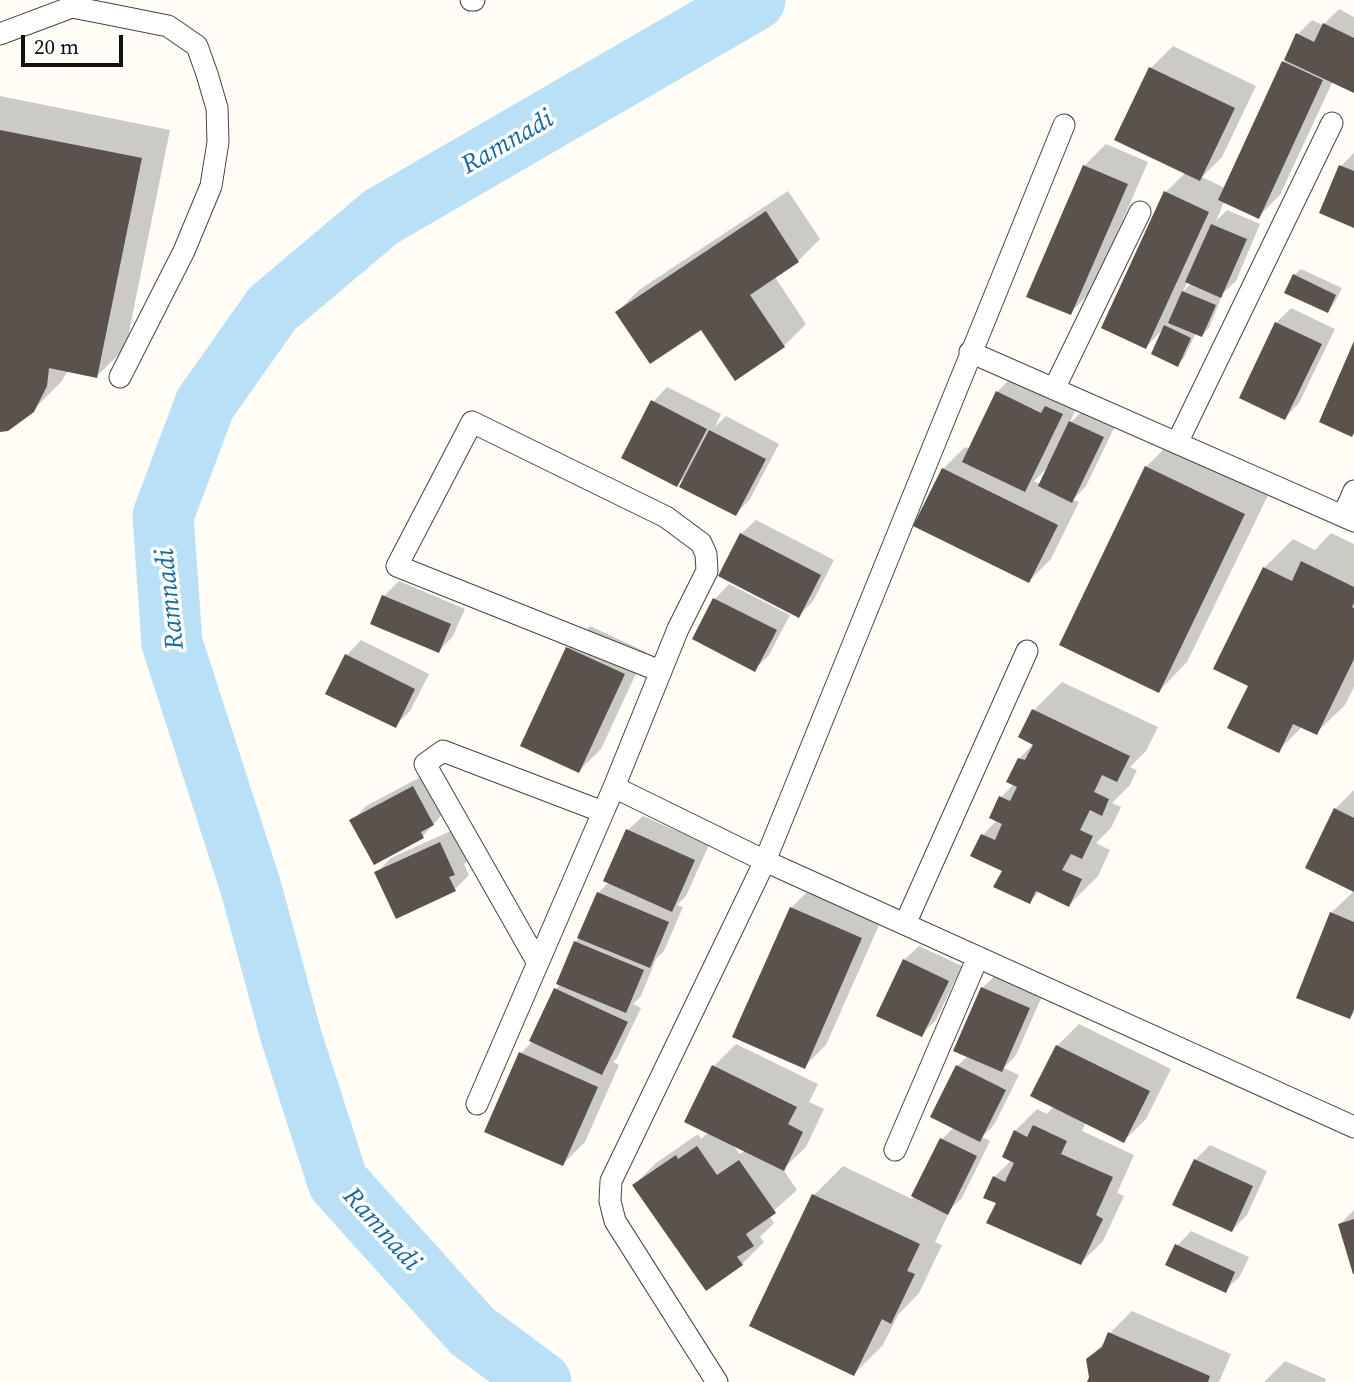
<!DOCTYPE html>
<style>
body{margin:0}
#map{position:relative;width:1354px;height:1382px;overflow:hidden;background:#fffdf5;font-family:"Source Serif 4",serif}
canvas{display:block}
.scale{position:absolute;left:21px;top:35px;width:102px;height:32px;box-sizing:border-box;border:4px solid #111;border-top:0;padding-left:9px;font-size:21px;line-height:24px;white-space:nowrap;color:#111;-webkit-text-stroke:5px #fff;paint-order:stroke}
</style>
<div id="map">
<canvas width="1354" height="1382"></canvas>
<div class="scale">20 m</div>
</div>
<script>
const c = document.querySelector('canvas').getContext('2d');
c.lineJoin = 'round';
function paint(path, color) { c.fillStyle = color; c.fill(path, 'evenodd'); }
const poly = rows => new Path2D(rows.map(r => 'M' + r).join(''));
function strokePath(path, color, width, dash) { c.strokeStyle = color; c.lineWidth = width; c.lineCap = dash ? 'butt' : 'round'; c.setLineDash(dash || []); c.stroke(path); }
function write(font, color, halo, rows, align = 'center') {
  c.font = font + ' "Source Serif 4",serif'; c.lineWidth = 7; c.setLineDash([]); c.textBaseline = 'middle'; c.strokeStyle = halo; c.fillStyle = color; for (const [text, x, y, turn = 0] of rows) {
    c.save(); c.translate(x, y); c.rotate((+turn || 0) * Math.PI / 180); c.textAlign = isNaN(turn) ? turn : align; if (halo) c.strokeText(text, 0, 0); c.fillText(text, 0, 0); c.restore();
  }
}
paint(poly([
 [1339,9,1354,17,1354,91,1333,81,1280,195,1258,217,1224,202,1216,221,1227,210,1260,224,1236,281,1219,297,1221,298,1209,328,1202,335,1196,333,1184,358,1177,364,1164,328,1146,347,1166,192,1186,172,1151,68,1173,46,1256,86,1222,157,1202,177,1225,188,1298,34,1312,20,1323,25],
 [1188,281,1191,283,1184,291,1183,291],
 [0,96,170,130,126,347,97,376,68,370,62,381,33,410,0,430],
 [1106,144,1148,162,1092,291,1070,313,1084,166],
 [1354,153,1354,226,1341,166],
 [788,191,820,239,798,261,775,277,806,324,784,346,735,379,701,328,617,312,639,290],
 [1301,269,1342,288,1334,304,1327,311,1294,275],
 [1291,308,1335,329,1299,403,1285,418,1276,323],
 [1019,370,1084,392,1069,424,1086,407,1117,422,1086,486,1073,500,1079,502,1051,559,1029,581,943,469,965,447,970,449,997,392],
 [1049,466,1041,484,1034,481],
 [667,387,721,414,715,427,726,416,779,444,750,499,736,514,687,475,677,485,653,402],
 [1175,438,1273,485,1187,662,1159,691,1146,467],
 [756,520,834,560,813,601,799,616,741,534],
 [1331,533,1354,544,1354,687,1345,705,1316,733,1303,726,1278,751,1250,686,1264,568,1293,539,1315,550],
 [399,581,465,609,453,636,439,651,384,596],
 [729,584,790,615,769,655,754,670,694,639,715,599],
 [590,626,646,652,601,749,579,771,568,648],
 [361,640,429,674,410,711,395,726,347,655],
 [1062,682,1158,727,1146,751,1130,767,1137,770,1130,785,1112,803,1121,807,1111,828,1096,843,1110,850,1098,876,1069,905,1040,891,1029,902,1004,870,983,835,997,820,1000,798,1014,784,1019,759,1034,743,1033,711],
 [428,773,447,809,423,836,352,821,366,806],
 [1354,790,1354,890,1335,809],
 [643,816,709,845,686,896,677,905,683,907,664,951,656,959,641,996,633,1004,641,1008,617,1058,613,1062,619,1065,585,1142,563,1164,521,1053,533,1041,556,989,561,984,575,942,579,938,598,893,609,882,628,830],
 [455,829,469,859,464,864,469,875,455,889,376,873,391,858],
 [813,886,883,916,826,1045,804,1067,791,908],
 [1354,891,1354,1013,1350,1017,1331,913],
 [919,946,962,966,936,1020,921,1035,904,960],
 [997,974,1043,994,1016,1055,1004,1068,1019,1075,994,1125,982,1137,990,1141,962,1198,945,1214,948,1215,935,1242,942,1245,919,1293,898,1315,883,1345,854,1374,751,1326,814,1195,843,1166,912,1199,942,1139,954,1127,957,1066,968,1056,982,988],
 [1079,1024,1171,1069,1146,1119,1124,1141,1086,1122,1082,1131,1134,1155,1117,1193,1124,1196,1103,1241,1081,1263,998,1202,994,1177,1012,1160,1015,1131,1037,1109,1047,1114,1054,1106,1057,1046],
 [736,1044,818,1084,809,1102,824,1109,806,1147,783,1169,797,1190,769,1215,774,1223,760,1237,764,1242,742,1264,634,1185,656,1163,698,1134,701,1139,709,1132,714,1066],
 [732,1144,746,1150,740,1154],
 [1210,1145,1267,1171,1247,1215,1232,1230,1175,1204,1195,1160],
 [1354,1210,1354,1270,1340,1224],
 [1191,1231,1249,1257,1240,1276,1225,1291,1177,1246],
 [1132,1311,1231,1354,1219,1382,1088,1382,1091,1377,1088,1359,1107,1340,1110,1333],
 [1285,1361,1326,1379,1325,1382,1264,1382]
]), '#0003');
strokePath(poly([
 [541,1382,472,1331,338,1182,291,1036,251,888,172,643,163,516,205,404,272,309,381,217,755,0]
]), '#b9e0f7', 61);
paint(poly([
 [1323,23,1354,38,1354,93,1284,60,1296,33,1314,42],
 [1282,61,1323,80,1259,219,1218,200],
 [1149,67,1235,108,1200,181,1114,140],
 [0,130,142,158,97,378,49,368,47,386,34,412,8,431,0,432],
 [1083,165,1128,184,1071,315,1026,297],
 [1339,165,1354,171,1354,228,1319,213],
 [1164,191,1209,212,1146,349,1101,328],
 [766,211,799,262,750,295,785,347,735,381,701,330,650,364,615,312],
 [1211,224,1247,239,1221,298,1185,282],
 [1293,274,1336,295,1328,313,1284,293],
 [1182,291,1216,305,1202,337,1168,323],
 [1275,322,1322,344,1285,420,1239,398],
 [1164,325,1191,338,1178,367,1151,354],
 [1354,341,1354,433,1352,437,1319,422],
 [996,391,1041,413,1045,406,1063,414,1025,492,962,462],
 [651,400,707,429,677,487,621,458],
 [1069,421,1104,437,1072,503,1038,486],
 [709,430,766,459,736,516,679,487],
 [1145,466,1245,514,1159,693,1059,645],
 [942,468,1058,525,1029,583,913,526],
 [740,533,821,575,799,618,718,576],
 [1301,561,1354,587,1354,603,1352,607,1354,608,1354,659,1317,735,1293,724,1279,753,1227,728,1248,686,1213,669,1263,567,1292,581],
 [382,595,451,624,439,653,370,624],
 [713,598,777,630,755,672,692,639],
 [566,647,625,674,579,773,520,746],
 [345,654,415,689,396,728,325,694],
 [1032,709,1130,756,1117,782,1102,775,1094,792,1109,799,1102,816,1090,810,1080,830,1093,836,1082,859,1071,854,1062,870,1082,879,1069,907,1036,891,1030,904,993,887,1002,871,970,856,981,834,995,840,1002,824,989,818,999,796,1010,801,1017,787,1006,782,1018,758,1025,760,1033,745,1018,737],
 [413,786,434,825,421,832,424,838,374,865,349,820],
 [1334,808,1354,818,1354,892,1305,868],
 [626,829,695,860,672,912,603,881],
 [440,842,455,875,449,877,456,891,396,919,374,872],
 [597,892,669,922,650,968,577,938],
 [790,907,862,938,805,1069,732,1037],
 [1330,912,1354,922,1354,1009,1350,1019,1296,998],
 [574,941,644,970,626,1013,556,984],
 [903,959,949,981,922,1037,876,1016],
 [981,987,1030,1008,1002,1072,953,1051],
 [554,988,628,1022,602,1075,529,1041],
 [1056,1045,1150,1091,1124,1143,1030,1096],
 [519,1052,598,1087,563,1166,484,1132],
 [712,1065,797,1107,788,1124,803,1132,784,1171,684,1122],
 [956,1065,1006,1090,980,1142,930,1117],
 [1033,1125,1067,1141,1061,1154,1113,1177,1096,1215,1103,1219,1081,1265,986,1223,996,1203,983,1198,993,1176,1005,1182,1014,1163,1002,1157,1014,1130,1027,1137],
 [940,1138,977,1156,948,1215,911,1196],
 [697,1146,717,1175,739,1160,776,1213,746,1234,754,1246,737,1257,743,1265,706,1291,632,1185,676,1155,678,1159],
 [1194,1159,1253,1186,1232,1232,1172,1205],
 [812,1194,920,1244,907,1271,915,1274,891,1324,882,1319,854,1376,749,1326],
 [1354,1219,1354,1274,1353,1274,1338,1224],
 [1175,1244,1235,1272,1226,1293,1165,1265],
 [1108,1332,1210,1376,1208,1382,1087,1382,1089,1377,1086,1359,1102,1347]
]), '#5a524d');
const lane = poly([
 [471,0,474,0],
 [0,34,72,7,113,15,168,26,197,46,207,74,217,108,218,142,211,186,184,251,120,377],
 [970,352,1354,521],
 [1054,389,1140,212],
 [1177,443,1332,123],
 [1343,516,1354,491],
 [614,787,765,861,1354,1127],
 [905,924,1027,651],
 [538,963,425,764,443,751,603,812],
 [477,1104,614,787,678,629,707,571,706,554,701,543,666,517,472,422,397,566,660,671],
 [895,1150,978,957],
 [717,1382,615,1221,610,1201,611,1181,765,861,1064,125]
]);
strokePath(lane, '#444', 23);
strokePath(lane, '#fff', 21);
write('italic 26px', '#1768a6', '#fff', [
 ["Ramnadi",508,143,-30],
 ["Ramnadi",171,599,-96],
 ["Ramnadi",381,1230,48]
]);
</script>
